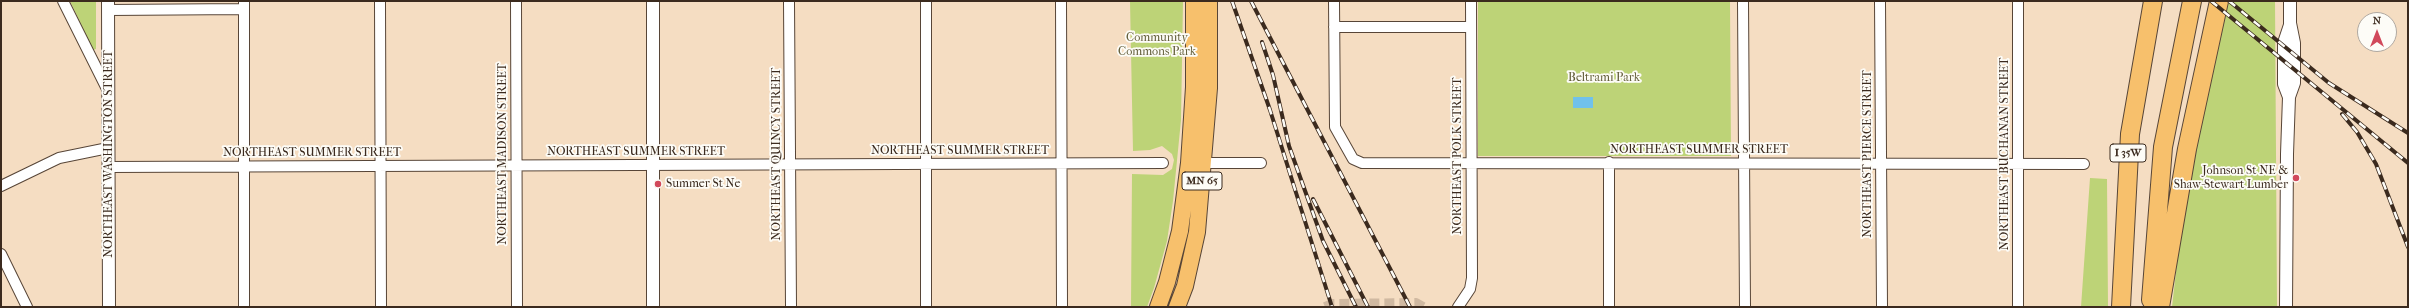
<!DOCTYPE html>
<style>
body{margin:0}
#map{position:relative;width:2409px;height:308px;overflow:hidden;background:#f5ddc2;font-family:"IM FELL French Canon",serif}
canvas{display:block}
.frame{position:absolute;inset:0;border:2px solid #3b2a1e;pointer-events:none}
.north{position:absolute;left:2357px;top:12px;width:40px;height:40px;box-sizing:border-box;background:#fdfcf7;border:1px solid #afa8a0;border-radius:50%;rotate:0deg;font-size:11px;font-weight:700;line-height:16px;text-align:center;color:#3b2a1e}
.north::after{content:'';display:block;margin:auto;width:14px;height:18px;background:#d1495b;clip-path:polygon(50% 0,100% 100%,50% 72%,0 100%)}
</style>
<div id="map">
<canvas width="2409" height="308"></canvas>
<div class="frame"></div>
<div class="north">N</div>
</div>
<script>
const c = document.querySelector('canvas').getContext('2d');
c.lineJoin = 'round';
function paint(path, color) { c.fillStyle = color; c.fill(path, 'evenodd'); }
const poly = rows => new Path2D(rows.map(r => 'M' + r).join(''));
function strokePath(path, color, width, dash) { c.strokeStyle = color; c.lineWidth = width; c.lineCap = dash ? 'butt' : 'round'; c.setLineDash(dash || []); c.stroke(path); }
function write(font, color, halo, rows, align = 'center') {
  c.font = font + ' "IM FELL French Canon",serif'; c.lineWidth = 3.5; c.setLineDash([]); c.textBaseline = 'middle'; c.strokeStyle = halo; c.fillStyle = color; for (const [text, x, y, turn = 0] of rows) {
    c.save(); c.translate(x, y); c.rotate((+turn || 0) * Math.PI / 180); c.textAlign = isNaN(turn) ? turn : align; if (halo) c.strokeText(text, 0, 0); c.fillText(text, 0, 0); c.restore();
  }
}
paint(poly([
 [70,1,96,1,96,49,93,50],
 [1130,1,1183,1,1181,120,1173,201,1167,241,1154,288,1147,307,1131,307,1132,174,1163,175,1172,169,1174,160,1172,154,1162,146,1150,150,1133,151],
 [1478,1,1730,1,1731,156,1478,156],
 [2227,1,2275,1,2277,307,2172,307,2185,192],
 [2090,178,2107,179,2108,307,2081,307]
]), '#bdd377');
paint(poly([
 [1573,97,1593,97,1593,108,1573,108]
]), '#70c1eb');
strokePath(poly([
 [1325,307,1332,304,1416,303,1423,307]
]), '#d0b9a1', 10, [10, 5]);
const minor = poly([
 [63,1,108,91],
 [244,1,244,307],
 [380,1,381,307],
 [516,1,517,307],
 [789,1,791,307],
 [926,1,926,307],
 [1061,1,1062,307],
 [1334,1,1335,127,1353,159,1362,163,2084,164],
 [1743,1,1745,307],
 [1880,1,1882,307],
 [2018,1,2018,307],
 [108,10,244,9],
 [1334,27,1471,27],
 [1609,162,1609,307],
 [1197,163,1261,163],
 [108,167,1163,163],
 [1,186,59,158,108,148],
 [1,254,27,307],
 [1458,307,1470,289,1472,278,1471,1]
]);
const tertiary = poly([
 [108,1,109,307],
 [653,1,653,307],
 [2289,97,2284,84,2284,43,2290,25],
 [2286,307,2287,154,2289,97,2294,83,2294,43,2290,23,2290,1]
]);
const primary = poly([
 [1158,307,1167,282,1180,231,1189,163,1194,87,1194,1],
 [1177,307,1185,286,1197,232,1209,88,1209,1]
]);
const motorway = poly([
 [2151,300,2163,147,2192,1],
 [2121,307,2130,134,2153,1],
 [2160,307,2187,149,2219,1]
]);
strokePath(minor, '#574537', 12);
strokePath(tertiary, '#574537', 14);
strokePath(primary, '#574537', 18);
strokePath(motorway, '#574537', 20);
strokePath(minor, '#fff', 10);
strokePath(tertiary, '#fff', 12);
strokePath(primary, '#f7c06c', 16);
strokePath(motorway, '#f7c06c', 18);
const rail = poly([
 [1232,1,1270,110,1332,307],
 [1251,1,1410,307],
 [2211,1,2408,163],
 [2229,1,2329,83,2408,133],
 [1262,42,1273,75,1289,146,1323,241,1356,307],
 [2342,114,2357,132,2376,164,2408,247],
 [1313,199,1368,307]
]);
strokePath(rail, '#3b2a1e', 4);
strokePath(rail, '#fdfcf7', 2.5, [8]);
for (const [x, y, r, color] of [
 [2296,178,4,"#d1495b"],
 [658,184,4,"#d1495b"]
]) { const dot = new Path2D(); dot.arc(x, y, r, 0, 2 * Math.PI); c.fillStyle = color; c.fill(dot); strokePath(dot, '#fdfcf7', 1.5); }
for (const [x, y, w] of [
 [2128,153,36],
 [1202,181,40]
]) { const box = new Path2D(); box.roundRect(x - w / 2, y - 9, w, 18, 3); c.fillStyle = '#fdfcf7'; c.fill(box); strokePath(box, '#3b2a1e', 1); }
write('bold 11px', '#3b2a1e', null, [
 ["I 35W",2128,153],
 ["MN 65",1202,181]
]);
write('12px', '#625d39', '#fdfcf7', [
 ["Community",1157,38],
 ["Commons Park",1157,52],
 ["Beltrami Park",1604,78]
]);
write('12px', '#3b2a1e', '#fdfcf7', [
 ["NORTHEAST SUMMER STREET",1699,150],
 ["NORTHEAST SUMMER STREET",960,151],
 ["NORTHEAST SUMMER STREET",636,152],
 ["NORTHEAST SUMMER STREET",312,153],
 ["NORTHEAST WASHINGTON STREET",109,154,-90],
 ["NORTHEAST MADISON STREET",503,154,-90],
 ["NORTHEAST QUINCY STREET",777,154,-90],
 ["NORTHEAST PIERCE STREET",1868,154,-90],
 ["NORTHEAST BUCHANAN STREET",2005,154,-90],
 ["NORTHEAST POLK STREET",1458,156,-90]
]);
write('12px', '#3b2a1e', '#fdfcf7', [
 ["Johnson St NE &",2288,171],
 ["Shaw-Stewart Lumber",2288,185],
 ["Summer St Ne",666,184,"left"]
], 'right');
</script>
